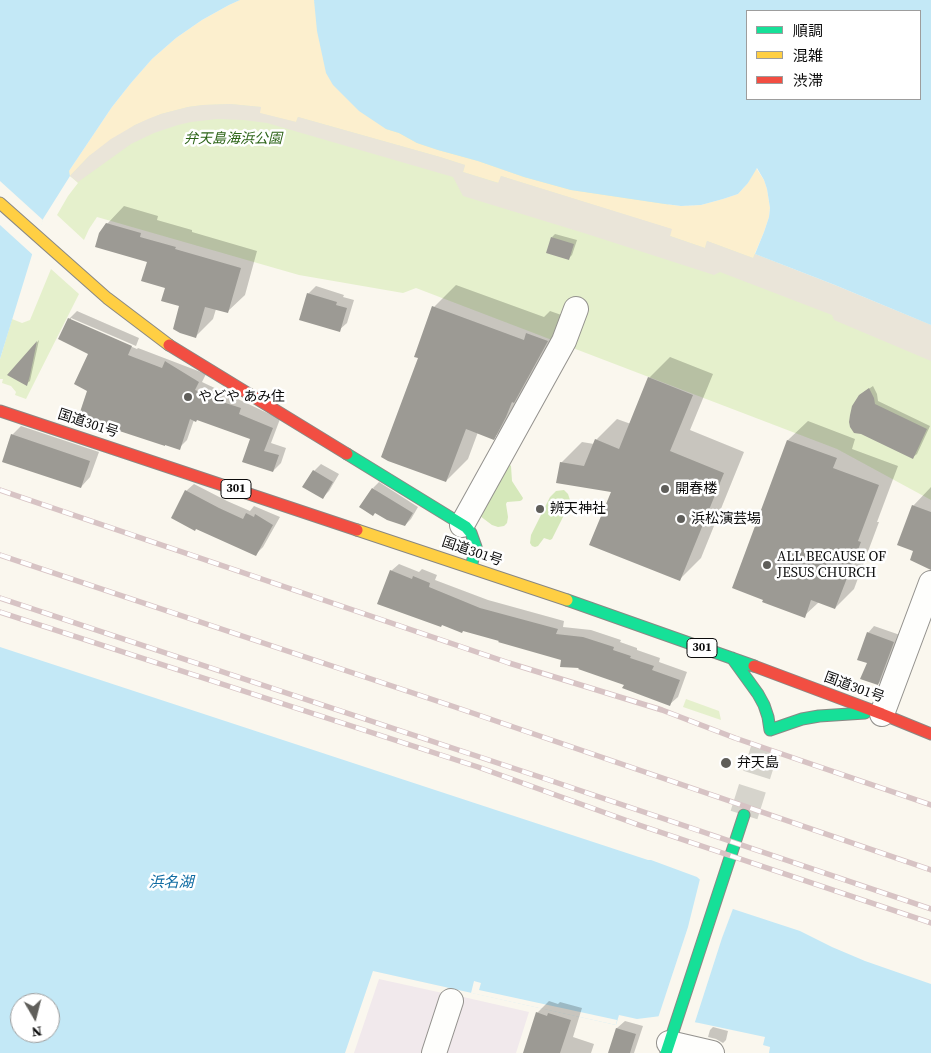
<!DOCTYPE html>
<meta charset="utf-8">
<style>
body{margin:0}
#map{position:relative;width:931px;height:1053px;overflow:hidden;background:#faf7ee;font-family:"Source Serif 4","Noto Sans JP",serif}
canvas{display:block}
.legend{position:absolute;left:746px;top:10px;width:175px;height:90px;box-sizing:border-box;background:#fff;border:1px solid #9d9d9d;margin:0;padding:6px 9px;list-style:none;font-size:15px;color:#0b0b0b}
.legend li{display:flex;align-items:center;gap:10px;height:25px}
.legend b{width:25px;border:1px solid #9d9d9d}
.north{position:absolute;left:10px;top:993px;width:50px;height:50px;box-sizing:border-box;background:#fff;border:1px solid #9d9d9d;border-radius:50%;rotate:172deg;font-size:14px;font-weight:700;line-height:20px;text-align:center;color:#0b0b0b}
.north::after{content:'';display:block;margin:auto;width:18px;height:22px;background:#5f5e5a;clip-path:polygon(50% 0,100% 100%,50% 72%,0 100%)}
</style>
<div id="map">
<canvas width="931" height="1053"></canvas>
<ul class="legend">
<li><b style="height:6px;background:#16e098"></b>順調</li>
<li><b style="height:6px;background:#ffcf43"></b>混雑</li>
<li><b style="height:6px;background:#f24e42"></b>渋滞</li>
</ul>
<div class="north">N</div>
</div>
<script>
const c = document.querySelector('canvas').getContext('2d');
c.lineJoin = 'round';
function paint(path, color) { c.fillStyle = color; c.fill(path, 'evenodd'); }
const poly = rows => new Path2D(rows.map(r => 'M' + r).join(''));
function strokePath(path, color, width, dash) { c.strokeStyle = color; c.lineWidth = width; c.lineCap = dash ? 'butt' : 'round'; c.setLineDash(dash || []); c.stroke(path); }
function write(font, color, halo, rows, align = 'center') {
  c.font = font + ' "Source Serif 4","Noto Sans JP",serif'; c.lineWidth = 5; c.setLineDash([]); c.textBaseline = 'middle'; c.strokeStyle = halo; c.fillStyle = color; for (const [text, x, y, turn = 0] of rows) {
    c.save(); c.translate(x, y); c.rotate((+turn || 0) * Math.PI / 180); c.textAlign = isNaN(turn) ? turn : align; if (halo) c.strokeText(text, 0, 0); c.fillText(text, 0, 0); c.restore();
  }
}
paint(poly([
 [379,979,447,994,427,1053,354,1053],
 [459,996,529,1012,516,1053,440,1053]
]), '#f1e9ec');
paint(poly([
 [240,0,314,0,314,2,755,254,931,325,931,500,837,449,416,288,403,293,299,275,97,217,89,229,84,240,57,215,68,196,78,183,70,176,69,171],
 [51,269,79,294,26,399,15,395,16,392,11,386,2,383,3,379,0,379,0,359,12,319,22,323,30,320],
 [686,699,719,711,721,720,683,707]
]), '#e5f0cc');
paint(poly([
 [507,462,511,466,512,481,523,498,522,500,520,501,507,502,506,504,508,517,507,523,504,526,498,527,492,525,480,516],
 [564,490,568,494,570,500,568,507,552,539,550,540,544,538,538,546,535,547,532,546,530,543,531,535,550,497,556,491]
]), '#d5e8ba');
paint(poly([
 [240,0,314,0,314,2,386,129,399,133,417,143,438,150,478,161,524,177,571,190,665,204,681,206,701,205,723,199,738,194,748,183,756,168,764,180,767,189,770,208,769,217,764,232,753,258,707,241,705,248,670,236,671,229,501,176,499,183,463,172,465,165,440,157,298,117,296,122,259,113,261,107,230,104,203,105,188,107,161,114,135,125,89,156,70,176,69,171,112,107,131,83,152,59,176,38,202,20,229,5]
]), '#fcefce');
paint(poly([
 [230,104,261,107,260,113,296,122,298,117,440,157,465,165,463,172,498,183,501,176,672,229,670,236,705,248,707,241,753,258,755,254,835,285,931,325,931,361,834,320,832,315,720,272,714,275,587,234,463,196,453,177,267,123,243,120,217,119,191,122,178,125,154,133,131,144,78,182,70,176,89,156,111,139,135,125,148,119,161,114,188,107,203,105]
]), '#eae5d9');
paint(poly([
 [0,0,240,0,229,5,202,20,176,38,152,59,131,83,112,107,69,171,70,176,43,219,0,359],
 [314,0,931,0,931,325,835,285,755,254,764,232,769,217,770,208,767,189,764,180,757,168,748,183,738,194,723,199,701,205,681,206,665,204,571,190,524,177,478,161,438,150,417,143,399,133,386,129,359,111,333,85,326,73,317,31],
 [747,11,920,11,920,99,747,99],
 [0,647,648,860,651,860,697,877,733,909,800,931,832,947,865,961,931,984,931,1053,769,1053,770,1047,763,1045,765,1037,699,1023,661,1016,637,1019,619,1015,616,1025,373,971,345,1053,0,1053],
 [20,1003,50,1003,50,1033,20,1033]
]), '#c3e8f6');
paint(poly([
 [0,181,43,220,33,255,0,225],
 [700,879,706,881,734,906,722,938,694,1025,658,1018,688,927],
 [474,981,481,983,479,990,617,1020,616,1025,471,993]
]), '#faf7ee');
paint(poly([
 [124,206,158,216,157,220,192,230,192,232,257,251,245,295,227,312,216,309,213,319,196,336,181,305,167,287,149,261,107,224],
 [555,234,577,240,572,255,569,258,552,237],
 [456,285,544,317,550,311,570,318,516,416,493,438,478,432,468,459,446,481,419,357,434,307],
 [316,286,344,295,343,297,354,300,347,323,339,330,308,294],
 [77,311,139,338,136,346,71,318,71,321,137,349,138,348,206,374,202,382,280,419,271,443,286,448,281,463,273,471,251,438,197,419,194,420,187,440,179,448,97,420,89,390,89,353,69,319],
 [39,340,30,381,26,384,9,375],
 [670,357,713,374,690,430,744,452,701,558,680,579,612,491,561,463,582,442,594,444,596,440,617,419,631,424,649,378],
 [873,386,877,394,878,401,930,426,917,454,913,457,864,392],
 [808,421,855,439,852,449,898,466,877,522,879,522,854,589,835,608,819,602,804,616,765,599,733,587,788,440],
 [21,426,99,452,90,477,81,487,12,435],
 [321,464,339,474,329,491,322,498,314,471],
 [379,482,418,507,411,519,405,525,373,488],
 [194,484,227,501,250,511,254,506,280,517,263,547,255,555,186,491],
 [931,487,931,568,915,550,913,506],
 [399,564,419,572,422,569,437,575,435,580,488,600,564,621,563,627,591,630,621,640,620,642,637,648,637,650,660,658,659,662,687,672,678,697,670,704,625,684,580,667,562,659,500,640,391,571],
 [874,626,900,635,885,677,878,684,868,663,868,633],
 [549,1001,558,1004,560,1002,582,1008,573,1037,594,1044,591,1053,524,1053,537,1013],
 [625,1021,643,1026,634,1053,609,1053,617,1028],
 [713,1027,728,1031,726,1040,723,1043,716,1039,708,1037,710,1030]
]), '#0003');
paint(poly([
 [106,223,141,233,140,237,176,247,175,249,241,268,228,313,205,307,196,338,180,333,173,329,179,306,161,301,165,288,141,281,147,262,95,247,99,233],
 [551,237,574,244,569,260,546,253],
 [307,293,337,302,336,305,347,308,340,332,299,320],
 [432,306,524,340,526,333,548,341,514,403,512,402,506,417,494,440,466,429,446,482,388,461,381,457,418,358,414,357],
 [68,318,132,346,128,355,162,368,165,361,168,363,199,382,195,390,208,395,207,397,241,408,239,414,273,428,264,451,279,455,273,472,242,462,250,439,197,420,196,422,190,419,180,450,165,445,165,446,95,423,96,421,79,415,87,391,74,384,88,354,58,339],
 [37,341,30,375,27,386,7,375],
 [648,377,693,395,670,451,724,473,680,581,589,545,611,492,556,483,560,462,584,466,595,439,619,449],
 [869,388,874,398,875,404,927,429,913,459,861,434,854,433,850,427,849,422,850,415,852,406,859,395],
 [11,434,90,461,81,488,2,462],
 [787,440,837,458,833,468,879,485,858,541,861,542,835,609,811,600,805,618,762,602,763,600,732,588],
 [313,470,333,482,323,499,302,487],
 [372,488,413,513,405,526,387,520,375,513,373,516,359,507],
 [185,490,219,508,243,519,246,513,254,517,255,514,273,525,256,556,196,529,195,531,171,518],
 [912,505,931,512,931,570,910,560,913,551,897,545],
 [390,570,412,579,413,576,430,583,429,587,480,608,558,629,556,634,583,637,614,647,613,650,631,656,630,658,654,666,652,670,680,680,670,706,622,688,624,685,578,669,579,668,560,667,561,660,498,642,499,641,463,631,462,633,442,625,441,627,377,604],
 [867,632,894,642,878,685,860,679,867,663,857,660],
 [536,1012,547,1016,548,1013,571,1020,560,1053,523,1053],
 [616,1028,636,1034,630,1053,608,1053]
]), '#9c9a94');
strokePath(poly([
 [744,815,767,742]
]), '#d6d4cc', 28, [28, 14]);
const street = poly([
 [462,525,564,341,576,309],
 [882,714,931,583],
 [669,1043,712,1053],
 [434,1053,451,1001]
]);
const fast = poly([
 [347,454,466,527,471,533,476,547,471,567],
 [567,600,754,666],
 [732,658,758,694,764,705,768,717,770,730,802,719,819,716,865,713],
 [666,1053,744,815]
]);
const slow = poly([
 [0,203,107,298,169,345],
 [357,530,567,600]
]);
const jam = poly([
 [169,345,347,454],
 [0,411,357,530],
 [754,666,882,714,931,734]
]);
strokePath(street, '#93918d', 26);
strokePath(fast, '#898884', 13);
strokePath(slow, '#898884', 13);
strokePath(jam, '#898884', 13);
strokePath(street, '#fefefc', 24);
strokePath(fast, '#16e098', 11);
strokePath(slow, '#ffcf43', 11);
strokePath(jam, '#f24e42', 11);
const rail = poly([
 [0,490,509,663,662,710,735,738,931,805],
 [0,555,455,707,931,870],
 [0,598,546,779,931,909],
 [0,612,478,767,639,825,931,923]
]);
strokePath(rail, '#d7c3c4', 5.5);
strokePath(rail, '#fff', 4, [11]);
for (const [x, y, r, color] of [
 [188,397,5,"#5f5e5a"],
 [665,489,5,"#5f5e5a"],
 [540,509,5,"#5f5e5a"],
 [681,519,5,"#5f5e5a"],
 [767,565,5,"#5f5e5a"],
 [726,763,6,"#5f5e5a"]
]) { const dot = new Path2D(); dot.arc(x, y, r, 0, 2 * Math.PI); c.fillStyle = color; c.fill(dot); strokePath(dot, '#fff', 2); }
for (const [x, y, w] of [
 [236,489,30],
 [702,648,30]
]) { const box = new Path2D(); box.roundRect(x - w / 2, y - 9.5, w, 19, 4); c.fillStyle = '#fff'; c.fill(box); strokePath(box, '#0b0b0b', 1); }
write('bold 12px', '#0b0b0b', null, [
 ["301",236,489],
 ["301",702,648]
]);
write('italic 14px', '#2e6519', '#fff', [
 ["弁天島海浜公園",233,139]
]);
write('14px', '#0b0b0b', '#fff', [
 ["やどや あみ住",198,397],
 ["開春楼",675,489],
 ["辨天神社",550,509],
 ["浜松演芸場",691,519],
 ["ALL BECAUSE OF",777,557],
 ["JESUS CHURCH",777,573],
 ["弁天島",737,763]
], 'left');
write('14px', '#0b0b0b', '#fff', [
 ["国道301号",88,424,18],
 ["国道301号",472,552,19],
 ["国道301号",854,688,20]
]);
write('italic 15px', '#0f6ba2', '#fff', [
 ["浜名湖",171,883]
]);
</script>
